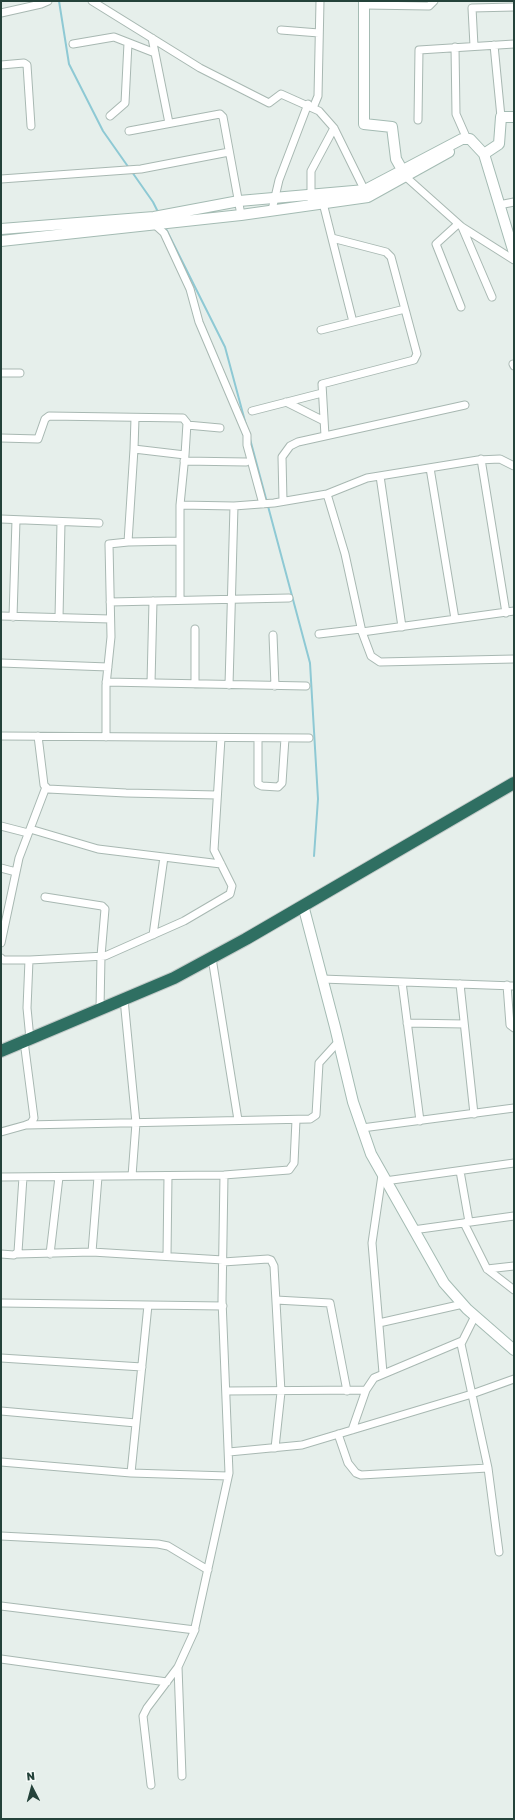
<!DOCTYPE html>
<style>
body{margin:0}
#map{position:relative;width:515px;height:1820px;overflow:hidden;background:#e6efeb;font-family:"Golos Text",sans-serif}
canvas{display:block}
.frame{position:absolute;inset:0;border:2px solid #24423a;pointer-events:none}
.north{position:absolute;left:12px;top:1768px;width:40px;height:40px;-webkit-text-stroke:3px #f7fbf9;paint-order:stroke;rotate:354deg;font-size:11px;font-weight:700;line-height:16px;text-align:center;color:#24423a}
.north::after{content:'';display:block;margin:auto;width:14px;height:18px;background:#24423a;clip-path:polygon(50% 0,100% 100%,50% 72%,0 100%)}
</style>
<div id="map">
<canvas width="515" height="1820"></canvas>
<div class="frame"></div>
<div class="north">N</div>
</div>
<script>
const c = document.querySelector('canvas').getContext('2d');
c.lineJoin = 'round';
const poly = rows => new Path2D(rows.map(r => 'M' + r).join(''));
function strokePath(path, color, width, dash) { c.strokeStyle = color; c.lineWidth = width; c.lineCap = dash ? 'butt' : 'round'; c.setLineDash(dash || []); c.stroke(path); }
strokePath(poly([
 [59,1,69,64,103,131,129,168],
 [132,172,153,202,159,214],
 [165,227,225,347,246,425],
 [250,439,310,663,318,799,314,856]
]), '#8ec9d4', 2);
const street = poly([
 [92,1,200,68,269,103,281,94,319,111,334,128,366,193],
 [364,5,429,6,434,1],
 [1,13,41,4,48,1],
 [281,30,319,33],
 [152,38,169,123],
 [73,44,114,37,155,53],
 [494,45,501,117],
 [474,46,472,8,514,7],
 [455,47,456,114,467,139],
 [1,65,24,63,27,65,31,126],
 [313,108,318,96,320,1],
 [110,116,125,103,128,43],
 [418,120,419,50,514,44],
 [129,131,220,114,223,117,241,215],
 [406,177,462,227,514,260],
 [1,179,141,169,229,152],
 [311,199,311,171,334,128],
 [323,203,353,322],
 [499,205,514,202],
 [272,210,279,180,308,104],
 [154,224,164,233,190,289,199,322,247,435,247,445,263,504],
 [458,224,436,244,461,307],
 [462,227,492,297],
 [321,330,405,309],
 [513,364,514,366],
 [1,373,20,373],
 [286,402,324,421],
 [252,411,322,393],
 [187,425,220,428],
 [325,436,322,384,414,360,417,354,391,257,386,252,332,238],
 [1,438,38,439,45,419,49,416,183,418,187,423,185,455],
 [134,449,135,418],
 [481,459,506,613],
 [184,461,246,462],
 [430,468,455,619],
 [380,476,402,627],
 [327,494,367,478,478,460,500,459,514,466],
 [283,501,282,457,290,446,298,442,465,405],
 [180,505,180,600],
 [1,519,99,523],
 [128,542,180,541],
 [110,602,289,598],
 [1,616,110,619],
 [13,617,16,520],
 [59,618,61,522],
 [362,632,371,656,380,662,514,659],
 [319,634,361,629],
 [273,635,275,686],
 [1,663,108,667],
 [106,682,306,686],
 [151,683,153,601],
 [195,684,195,629],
 [229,685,234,506],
 [1,736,309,738],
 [38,736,44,785,48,789,126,793,217,795],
 [106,737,106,685,111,637,109,544,128,542,134,449,185,455,180,505,234,506,274,503,327,494,345,554,362,632,514,611],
 [258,738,258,784,262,786,278,787,282,783,285,738],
 [1,826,28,833],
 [30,829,98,849,221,864],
 [1,868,16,872],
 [45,897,102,906,105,909,101,956,100,1009],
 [153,935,164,857],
 [1,943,19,858,46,787],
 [1,958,3,960,30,960,105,956,184,921,230,894,232,886,214,850,221,738],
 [212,958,238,1120],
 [29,960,27,1008,30,1039],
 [322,979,514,986],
 [402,982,420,1121],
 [460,984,474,1114],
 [507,985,510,1025,514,1028],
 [124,999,136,1123,132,1176],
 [407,1023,464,1024],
 [26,1125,310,1119,316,1115,319,1063,339,1041],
 [362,1128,514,1108],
 [1,1132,26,1125,31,1123,34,1118,24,1041],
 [460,1171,469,1222],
 [382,1175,372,1243,383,1373],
 [1,1177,224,1175,289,1170,294,1163,296,1120],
 [385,1181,514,1163],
 [464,1223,487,1269,514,1290],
 [413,1230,514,1216],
 [92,1252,223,1260],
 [1,1254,14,1255,18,1252,23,1177],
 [17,1254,92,1252,98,1177],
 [50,1254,59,1177],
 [167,1256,168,1176],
 [223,1262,268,1259,271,1260,274,1266,281,1392,275,1448],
 [487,1269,514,1266],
 [276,1300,330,1303,347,1391],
 [1,1303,223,1306],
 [475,1316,461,1344,488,1468,499,1552],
 [379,1323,463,1304],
 [1,1358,142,1367],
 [226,1391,366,1390],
 [1,1411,136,1423],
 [352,1430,366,1390,374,1378,462,1341],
 [338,1434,348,1463,356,1473,361,1475,488,1468],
 [229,1452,302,1445,472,1394,514,1379],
 [1,1462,131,1473,228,1476],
 [131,1473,148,1305],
 [1,1536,158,1544,168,1546,208,1570],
 [1,1606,195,1630],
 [1,1659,167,1682],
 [178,1667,182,1776],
 [151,1785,143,1716,147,1708,178,1667,194,1632,229,1473,222,1300,224,1175]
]);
const secondary = poly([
 [364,1,364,124,392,127,396,159,405,175],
 [484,154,499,144,501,117,514,117],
 [1,229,154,217,239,201,365,190,462,139,470,139,484,154,514,253],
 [1,241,241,215,368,197,449,152],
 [303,905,335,1027,353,1102,371,1154,444,1283,467,1309,514,1350]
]);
const highway = poly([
 [1,1051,174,978,246,939,514,783]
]);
strokePath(street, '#a8b8b2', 9);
strokePath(secondary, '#a4bbb3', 12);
strokePath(highway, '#c2cac8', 14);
strokePath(street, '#fff', 7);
strokePath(secondary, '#fff', 10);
strokePath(highway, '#2f6f62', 12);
</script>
